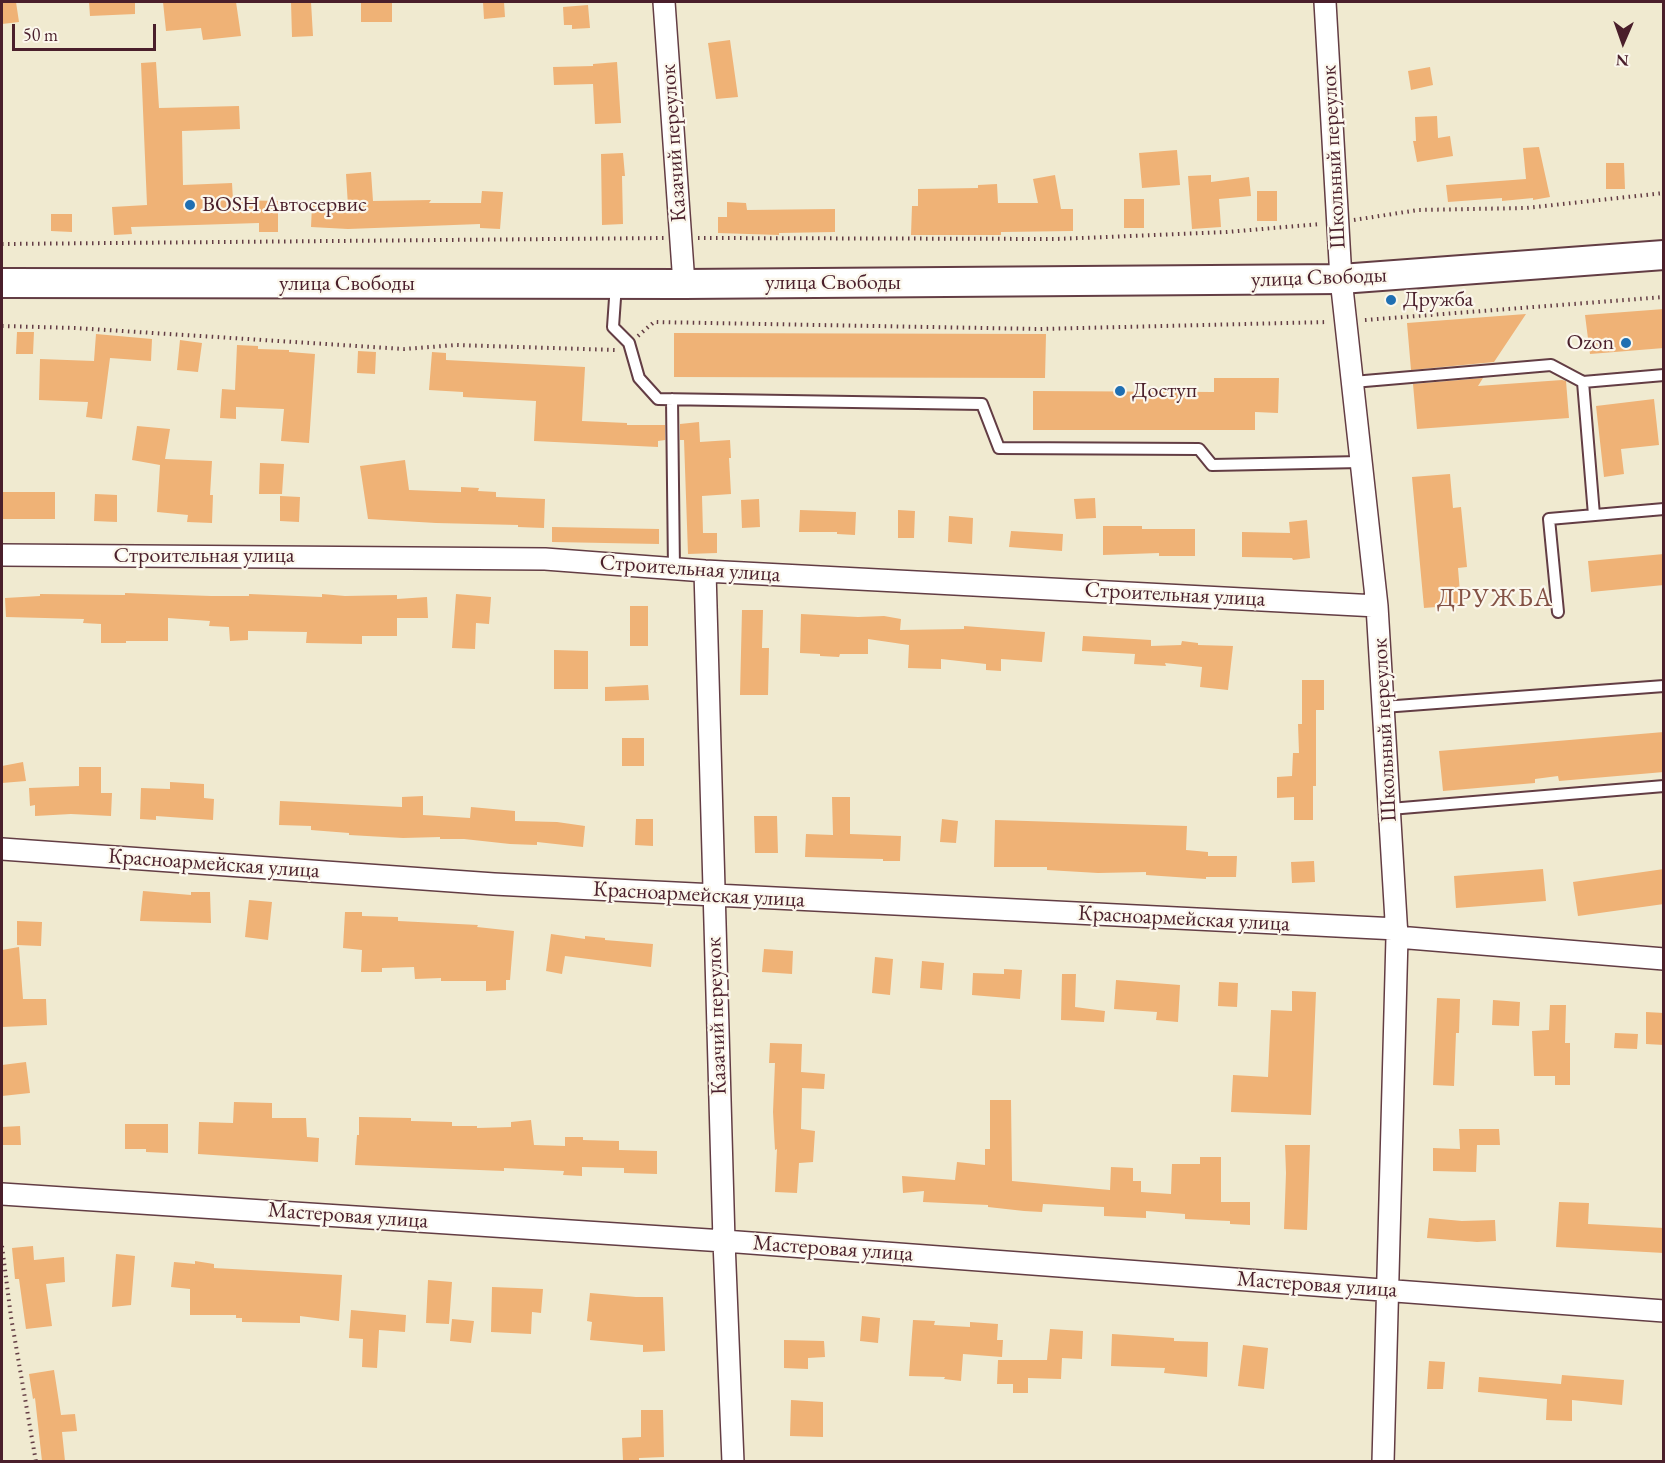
<!DOCTYPE html>
<meta charset="utf-8">
<style>
body{margin:0}
#map{position:relative;width:1665px;height:1463px;overflow:hidden;background:#f0ead0;font-family:"EB Garamond",serif}
canvas{display:block}
.frame{position:absolute;inset:0;border:3px solid #4a1f2b;pointer-events:none}
.north{position:absolute;left:1593px;top:12px;width:60px;height:60px;-webkit-text-stroke:4px #fbf7ec;paint-order:stroke;rotate:182deg;font-size:16px;font-weight:700;line-height:24px;text-align:center;color:#4a1f2b}
.north::after{content:'';display:block;margin:auto;width:21px;height:27px;background:#4a1f2b;clip-path:polygon(50% 0,100% 100%,50% 72%,0 100%)}
.scale{position:absolute;left:12px;top:24px;width:144px;height:27px;box-sizing:border-box;border:3px solid #4a1f2b;border-top:0;padding-left:8px;font-size:18px;line-height:21px;white-space:nowrap;color:#4a1f2b;-webkit-text-stroke:4px #fbf7ec;paint-order:stroke}
</style>
<div id="map">
<canvas width="1665" height="1463"></canvas>
<div class="frame"></div>
<div class="north">N</div>
<div class="scale">50 m</div>
</div>
<script>
const c = document.querySelector('canvas').getContext('2d');
c.lineJoin = 'round';
function paint(path, color) { c.fillStyle = color; c.fill(path, 'evenodd'); }
const poly = rows => new Path2D(rows.map(r => 'M' + r).join(''));
function strokePath(path, color, width, dash) { c.strokeStyle = color; c.lineWidth = width; c.lineCap = dash ? 'butt' : 'round'; c.setLineDash(dash || []); c.stroke(path); }
function write(font, color, halo, rows, align = 'center') {
  c.font = font + ' "EB Garamond",serif'; c.lineWidth = 4.5; c.setLineDash([]); c.textBaseline = 'middle'; c.strokeStyle = halo; c.fillStyle = color; for (const [text, x, y, turn = 0] of rows) {
    c.save(); c.translate(x, y); c.rotate((+turn || 0) * Math.PI / 180); c.textAlign = isNaN(turn) ? turn : align; if (halo) c.strokeText(text, 0, 0); c.fillText(text, 0, 0); c.restore();
  }
}
paint(poly([
 [2,2,16,2,19,22,2,24],
 [89,2,135,2,135,14,90,16],
 [163,2,236,2,241,36,203,40,201,28,166,31],
 [291,2,311,2,313,36,292,37],
 [361,2,392,2,392,22,361,22],
 [483,2,504,2,505,17,484,19],
 [588,5,590,28,572,29,572,25,564,25,563,7],
 [730,40,738,97,716,99,708,43],
 [156,62,159,108,239,106,240,129,182,131,183,185,232,183,233,200,278,201,278,232,259,232,259,223,131,227,132,234,114,235,112,207,147,205,141,63],
 [617,62,621,123,595,124,593,84,554,85,553,67,593,66,593,64],
 [1430,67,1433,85,1411,90,1408,71],
 [1437,116,1438,138,1450,136,1453,156,1417,162,1413,141,1416,141,1415,117],
 [1539,147,1550,197,1533,200,1533,198,1502,201,1502,198,1448,202,1446,185,1526,179,1523,148],
 [1177,150,1180,185,1142,188,1139,153],
 [623,153,625,176,622,176,623,224,602,225,601,154],
 [1606,163,1624,163,1625,189,1606,189],
 [371,172,373,201,431,200,429,203,481,203,482,191,503,192,500,229,480,228,480,224,348,229,311,227,312,205,348,206,346,174],
 [1055,175,1061,209,1073,209,1073,231,1001,232,1001,235,911,235,912,206,918,206,918,189,978,188,978,185,997,184,998,203,1038,203,1033,179],
 [1211,175,1211,182,1249,177,1251,196,1219,199,1221,227,1192,229,1188,176],
 [1257,191,1277,191,1277,221,1257,221],
 [1124,199,1144,199,1144,228,1124,228],
 [727,202,746,203,747,210,835,209,835,232,779,233,779,235,718,233,718,217,727,217],
 [51,214,72,214,72,232,51,231],
 [1664,309,1664,348,1590,354,1585,315],
 [1526,314,1494,362,1411,370,1407,323],
 [17,332,34,332,33,354,16,354],
 [674,333,1046,334,1045,378,674,377],
 [96,334,152,339,151,361,110,358,102,419,86,417,88,402,39,400,40,359,94,361],
 [180,340,202,343,198,372,177,370],
 [237,345,258,346,258,349,289,350,289,352,315,354,309,443,281,441,284,409,236,407,236,419,220,418,222,389,235,390],
 [358,351,376,352,375,374,357,373],
 [432,352,446,353,446,360,585,367,582,421,627,423,627,425,665,425,665,440,658,441,658,447,534,441,536,401,463,397,463,392,429,390],
 [1214,378,1279,378,1278,413,1255,412,1255,430,1033,430,1033,391,1214,392],
 [1483,378,1478,386,1562,380,1566,381,1569,418,1417,429,1413,384],
 [1654,399,1659,445,1621,449,1624,474,1604,477,1596,406],
 [699,422,700,442,730,440,731,458,729,458,731,494,702,496,703,533,717,533,717,553,688,554,684,440,680,440,680,424],
 [137,426,170,429,165,459,212,461,210,495,213,495,212,523,187,522,188,515,157,512,160,465,132,460],
 [405,460,409,490,461,492,461,487,479,488,478,491,496,492,496,497,545,499,544,528,518,527,518,525,436,523,368,519,360,466],
 [260,463,284,464,282,494,259,494],
 [1450,474,1453,508,1461,507,1467,567,1458,568,1461,605,1424,608,1412,477],
 [2,492,55,492,55,519,2,519],
 [95,494,117,495,117,522,94,521],
 [280,496,300,497,299,522,280,521],
 [1095,498,1096,518,1076,519,1074,499],
 [759,499,760,527,742,528,741,500],
 [800,510,856,512,855,535,837,534,837,532,799,532],
 [898,510,915,511,914,538,898,538],
 [949,516,973,518,972,544,948,542],
 [1307,520,1310,558,1293,560,1292,558,1242,557,1242,532,1290,533,1289,522],
 [1103,526,1142,526,1142,529,1195,529,1195,556,1159,556,1159,553,1103,555],
 [552,527,659,529,659,544,552,542],
 [1011,531,1063,534,1062,551,1009,547],
 [1664,554,1664,585,1591,592,1588,561],
 [125,593,211,596,249,596,249,594,322,597,322,594,345,596,397,595,397,599,427,597,428,618,397,618,397,636,362,636,362,644,306,643,307,632,248,631,248,640,230,641,229,627,209,626,210,621,168,618,168,641,126,641,126,643,101,643,101,624,83,623,84,619,6,617,5,598,40,596,40,594,125,595],
 [456,594,491,597,489,624,476,623,475,649,452,648],
 [630,606,648,606,648,646,630,646],
 [742,610,763,610,762,648,769,648,768,695,740,695],
 [801,614,858,617,884,616,901,619,900,630,964,629,964,626,1045,632,1042,662,1001,659,1001,671,986,670,986,664,941,659,941,669,908,668,909,645,868,639,868,654,840,654,839,657,820,656,820,654,800,653],
 [1083,636,1151,640,1151,646,1181,645,1182,641,1198,643,1198,645,1233,646,1228,690,1200,687,1202,667,1165,663,1166,666,1134,664,1135,654,1082,651],
 [554,650,588,651,588,689,554,689],
 [1302,680,1324,680,1324,710,1316,710,1316,786,1313,786,1313,820,1294,820,1294,797,1277,798,1277,777,1292,776,1293,753,1299,753,1298,724,1302,724],
 [648,685,649,700,605,701,605,687],
 [1664,732,1664,772,1559,781,1558,776,1535,779,1535,783,1443,791,1439,751],
 [622,738,644,738,644,766,622,766],
 [23,762,26,781,2,783,2,766],
 [79,767,101,767,101,793,112,793,111,816,71,814,35,816,35,805,30,806,29,788,79,786],
 [170,782,204,784,204,798,214,799,213,820,156,816,156,820,140,819,141,788,170,789],
 [423,796,423,815,470,818,471,807,515,811,515,821,557,822,585,826,583,847,537,842,537,845,510,844,464,839,440,839,440,837,403,838,349,835,349,833,311,830,311,826,279,825,280,801,402,807,402,797],
 [832,797,850,797,850,834,901,836,900,861,883,861,883,859,805,857,806,834,833,835],
 [754,816,777,816,778,853,755,853],
 [636,819,653,819,653,846,635,845],
 [942,819,958,821,956,843,940,842],
 [995,820,1187,826,1186,850,1208,852,1208,856,1237,856,1236,877,1206,877,1206,879,1146,875,1146,872,1098,873,1047,870,1047,867,994,867],
 [1314,861,1315,882,1292,883,1291,862],
 [1543,869,1546,901,1456,908,1454,876],
 [1664,869,1664,904,1578,916,1573,882],
 [143,891,191,895,191,892,210,892,211,923,140,921],
 [249,900,272,902,268,940,245,937],
 [345,912,362,912,362,916,398,917,398,921,478,925,477,927,514,931,510,980,506,980,506,990,486,991,486,981,441,981,441,978,415,979,414,967,382,968,382,972,361,972,362,950,343,948],
 [17,921,42,922,41,946,17,945],
 [551,934,585,939,585,936,605,938,605,940,653,944,651,967,565,956,562,974,546,971],
 [19,947,23,999,46,999,47,1025,2,1027,2,950],
 [764,949,793,951,792,974,762,972],
 [875,957,893,959,890,995,872,993],
 [922,961,944,963,942,990,920,988],
 [1004,969,1022,970,1020,999,972,995,973,973,1004,974],
 [1062,974,1076,974,1075,1007,1105,1011,1104,1022,1061,1020],
 [1116,980,1180,985,1178,1022,1156,1020,1157,1012,1114,1009],
 [1219,982,1238,983,1237,1007,1218,1006],
 [1292,991,1316,992,1311,1115,1231,1112,1233,1075,1268,1077,1271,1010,1292,1011],
 [1437,998,1460,999,1459,1033,1456,1033,1454,1086,1433,1085],
 [1493,1000,1520,1002,1519,1026,1492,1025],
 [1550,1005,1566,1005,1565,1043,1570,1043,1570,1085,1555,1085,1555,1076,1534,1076,1532,1031,1549,1030],
 [1646,1012,1664,1013,1664,1045,1646,1044],
 [1615,1033,1638,1034,1637,1049,1614,1048],
 [770,1043,802,1044,801,1072,825,1074,824,1089,802,1088,801,1129,815,1131,813,1162,799,1163,797,1193,775,1192,777,1149,775,1150,773,1112,775,1063,769,1063],
 [26,1062,30,1093,2,1096,2,1065],
 [990,1100,1011,1100,1012,1181,1110,1190,1111,1167,1133,1168,1133,1181,1141,1181,1141,1192,1171,1194,1172,1164,1200,1164,1200,1157,1221,1157,1221,1202,1250,1202,1250,1225,1230,1224,1230,1221,1185,1219,1185,1214,1146,1211,1146,1218,1104,1216,1104,1207,1043,1204,1042,1212,1024,1211,988,1207,988,1205,923,1202,924,1191,903,1193,902,1176,955,1180,957,1162,985,1165,985,1149,990,1149],
 [234,1102,272,1103,272,1118,306,1118,307,1137,319,1138,318,1162,198,1154,199,1122,233,1123],
 [359,1117,411,1118,411,1121,452,1122,452,1126,477,1126,477,1128,511,1127,511,1122,531,1120,534,1145,565,1146,565,1137,583,1137,583,1140,619,1141,619,1150,657,1151,657,1174,624,1173,624,1168,582,1167,582,1176,563,1175,564,1171,504,1168,504,1171,355,1165,357,1135,359,1135],
 [125,1124,168,1124,168,1153,146,1152,146,1149,125,1149],
 [20,1126,21,1145,2,1145,2,1127],
 [1459,1129,1499,1129,1500,1145,1477,1145,1476,1172,1433,1171,1433,1148,1460,1149],
 [1285,1145,1310,1145,1307,1230,1284,1229,1286,1173],
 [1559,1202,1589,1203,1588,1224,1664,1228,1664,1253,1556,1247],
 [1429,1218,1462,1221,1495,1220,1496,1241,1477,1242,1427,1238],
 [33,1246,34,1260,64,1257,65,1282,46,1284,52,1326,26,1329,19,1279,15,1279,12,1248],
 [116,1254,135,1256,131,1305,112,1307],
 [195,1261,214,1264,214,1268,342,1275,339,1321,300,1316,300,1323,242,1322,242,1318,236,1318,236,1315,190,1315,190,1289,171,1287,174,1262,195,1264],
 [428,1280,452,1282,449,1324,426,1323],
 [492,1287,543,1289,541,1313,532,1312,531,1334,491,1332],
 [590,1293,636,1297,663,1297,665,1351,643,1352,643,1345,590,1340,592,1322,587,1321],
 [351,1310,406,1315,405,1332,379,1330,377,1368,362,1367,363,1339,349,1338],
 [862,1316,880,1318,878,1343,860,1341],
 [452,1319,474,1321,471,1343,450,1341],
 [913,1320,935,1321,934,1325,970,1327,970,1322,998,1324,997,1340,1003,1340,1002,1357,963,1354,961,1381,944,1379,945,1377,909,1376],
 [1050,1329,1083,1331,1082,1359,1062,1358,1061,1379,1028,1378,1028,1393,1013,1393,1013,1384,997,1384,998,1360,1047,1360],
 [1112,1334,1174,1338,1174,1341,1208,1342,1207,1377,1164,1373,1165,1368,1111,1366],
 [784,1340,824,1341,825,1357,808,1358,808,1369,784,1368],
 [1243,1345,1268,1348,1264,1389,1238,1386],
 [1429,1361,1445,1362,1443,1389,1427,1389],
 [54,1370,61,1415,75,1414,77,1431,62,1432,65,1461,42,1461,35,1398,33,1399,29,1374],
 [1562,1375,1624,1380,1622,1405,1572,1400,1572,1421,1546,1420,1547,1399,1478,1392,1479,1377,1561,1384],
 [791,1400,823,1402,823,1437,790,1436],
 [641,1410,663,1410,664,1457,639,1458,639,1461,623,1461,622,1438,641,1437]
]), '#efb276');
const service = poly([
 [616,284,613,327,629,343,639,378,658,399,982,404,999,448,1199,449,1212,465,1361,462],
 [1353,382,1551,365,1583,382,1664,375],
 [1583,382,1594,515],
 [672,399,674,569],
 [1558,612,1549,519,1664,509],
 [1383,707,1664,686],
 [1390,809,1664,786]
]);
const minor = poly([
 [664,2,684,284],
 [1325,2,1341,279,1377,606,1397,937,1383,1462],
 [2,555,545,559,705,571,1377,606],
 [705,571,724,1241,733,1462],
 [2,849,494,884,1397,929],
 [1397,937,1664,959],
 [2,1194,724,1241,1664,1311]
]);
const secondary = poly([
 [2,283,684,284,1341,279,1664,255]
]);
strokePath(service, '#633d44', 14);
strokePath(minor, '#633d44', 24);
strokePath(secondary, '#633d44', 32);
strokePath(poly([
 [1354,220,1418,210,1526,208,1664,193],
 [698,238,1056,239,1227,232,1320,224],
 [2,244,664,238],
 [1365,320,1664,297],
 [2,326,75,328,404,349,456,345,615,350],
 [638,336,654,322,1039,329,1328,322],
 [2,1246,11,1317,36,1462]
]), '#633d44', 4, [1.5, 4.5]);
strokePath(service, '#fff', 10);
strokePath(minor, '#fff', 21);
strokePath(secondary, '#fff', 28);
for (const [x, y, r, color] of [
 [190,205,6,"#1f6fb2"],
 [1391,300,6,"#1f6fb2"],
 [1626,343,6,"#1f6fb2"],
 [1120,391,6,"#1f6fb2"]
]) { const dot = new Path2D(); dot.arc(x, y, r, 0, 2 * Math.PI); c.fillStyle = color; c.fill(dot); strokePath(dot, '#fbf7ec', 2); }
write('22px', '#4a1f2b', '#fbf7ec', [
 ["Казачий переулок",674,143,-94],
 ["Школьный переулок",1334,157,-93],
 ["улица Свободы",1319,278,-2],
 ["улица Свободы",833,283],
 ["улица Свободы",347,284],
 ["Строительная улица",204,556],
 ["Строительная улица",690,569,4],
 ["Строительная улица",1175,595,3],
 ["Школьный переулок",1385,730,-93],
 ["Красноармейская улица",214,864,4],
 ["Красноармейская улица",699,895,3],
 ["Красноармейская улица",1184,919,3],
 ["Казачий переулок",717,1016,-92],
 ["Мастеровая улица",348,1216,4],
 ["Мастеровая улица",833,1249,4],
 ["Мастеровая улица",1317,1285,4]
]);
write('22px', '#4a1f2b', '#fbf7ec', [
 ["BOSH Автосервис",202,205],
 ["Дружба",1403,300],
 ["Ozon",1614,343,"right"],
 ["Доступ",1132,391]
], 'left');
c.letterSpacing = '1.5px';
write('26px', '#845245', '#fbf7ec', [
 ["ДРУЖБА",1495,599]
]);
c.letterSpacing = '0px';
</script>
